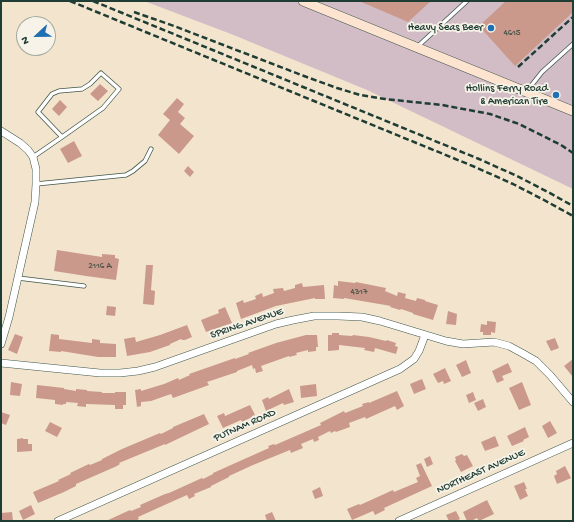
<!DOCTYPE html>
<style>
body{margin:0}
#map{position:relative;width:574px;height:522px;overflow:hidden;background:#f3e5cd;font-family:"Gochi Hand",sans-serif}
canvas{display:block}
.frame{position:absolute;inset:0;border:2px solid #1f3d34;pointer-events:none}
.north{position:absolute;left:16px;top:16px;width:40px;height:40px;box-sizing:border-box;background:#f7f3e8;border:1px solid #a1aaa0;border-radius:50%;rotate:248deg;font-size:11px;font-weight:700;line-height:16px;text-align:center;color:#1f3d34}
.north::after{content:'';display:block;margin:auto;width:14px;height:18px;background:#1f6fb2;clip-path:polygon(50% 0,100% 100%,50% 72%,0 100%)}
</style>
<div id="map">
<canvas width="574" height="522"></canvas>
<div class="frame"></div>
<div class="north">N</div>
</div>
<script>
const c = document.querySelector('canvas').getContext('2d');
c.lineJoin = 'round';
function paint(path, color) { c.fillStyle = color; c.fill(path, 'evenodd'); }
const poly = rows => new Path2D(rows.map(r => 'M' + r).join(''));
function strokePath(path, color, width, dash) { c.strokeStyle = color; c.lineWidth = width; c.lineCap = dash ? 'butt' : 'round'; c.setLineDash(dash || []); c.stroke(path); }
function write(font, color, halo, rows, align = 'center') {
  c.font = font + ' "Gochi Hand",sans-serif'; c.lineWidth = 3.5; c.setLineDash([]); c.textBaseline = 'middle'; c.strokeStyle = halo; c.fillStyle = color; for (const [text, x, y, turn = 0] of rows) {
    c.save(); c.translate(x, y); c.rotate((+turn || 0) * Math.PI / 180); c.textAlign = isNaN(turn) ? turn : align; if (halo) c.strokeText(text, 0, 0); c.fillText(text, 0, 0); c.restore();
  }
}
paint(poly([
 [144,1,573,1,573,189,367,90,231,34]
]), '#d2bdc6');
paint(poly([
 [359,1,431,1,408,22],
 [506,1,573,1,573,12,515,66,479,26],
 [100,84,108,91,98,101,90,94],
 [177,98,184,104,178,112,185,118,180,124,194,136,179,154,158,135,170,120,163,114],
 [60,100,67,107,59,116,52,109],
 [74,141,82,156,68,163,60,149],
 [188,166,194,172,190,177,184,171],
 [57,250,102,257,102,254,115,255,115,258,119,259,116,280,86,276,54,271],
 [146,265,153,265,151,290,155,291,154,305,143,304],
 [338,281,355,283,356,282,386,288,385,291,397,296,398,292,406,294,405,298,416,301,417,298,425,300,425,301,438,305,433,320,413,314,413,313,401,309,400,310,390,307,391,306,344,298,344,299,333,298,334,285,338,286],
 [302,283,303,287,324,285,325,299,315,299,315,298,276,306,241,319,236,303,243,300,244,303,256,299,255,296,262,293,263,297,274,293,273,289,283,288,284,291,295,288,295,285],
 [107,306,116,307,115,316,106,315],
 [225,307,232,323,206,332,201,320,219,313,218,310],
 [448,311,457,314,456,325,446,324],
 [487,321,496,322,495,333,491,332,491,335,483,335,483,332,480,332,481,324,487,325],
 [187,325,192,337,185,340,182,340,181,339,170,344,170,345,150,352,127,356,124,339,135,337,136,342,160,335],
 [332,333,339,333,339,335,352,336,353,335,369,337,386,341,387,340,396,343,395,346,398,347,396,354,375,348,374,352,364,350,365,348,339,345,339,350,328,351,328,335,332,335],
 [15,334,23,337,17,354,8,350],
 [51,334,59,335,59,339,92,343,92,339,100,340,100,343,116,344,116,357,98,357,61,351,61,352,49,351],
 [306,335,317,335,318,347,316,347,316,351,308,352,308,350,296,353,297,355,289,357,289,356,261,366,263,371,256,373,255,368,253,369,252,365,237,371,237,372,207,382,209,385,173,398,171,394,151,401,141,402,141,406,137,407,135,390,141,389,141,391,164,384,178,378,179,380,190,375,189,374,235,358,235,359,249,354,248,353,276,343],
 [555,338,559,348,551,351,546,341],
 [573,359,573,377,564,366],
 [466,360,471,373,462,377,456,365],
 [508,363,512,372,502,376,504,380,497,383,492,371],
 [445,368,451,381,444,384,443,381,438,383,433,374],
 [422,379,426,389,414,394,410,384],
 [11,382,22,384,20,396,10,395],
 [522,382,531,405,519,410,509,388],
 [316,384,317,396,301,398,300,386],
 [37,385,64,388,64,389,76,391,76,389,87,390,87,391,102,392,102,393,115,393,115,392,126,392,126,405,123,405,123,409,115,409,115,405,86,404,86,407,77,406,78,403,66,402,66,404,63,404,63,405,55,404,55,400,36,398],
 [289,389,294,402,284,405,283,403,266,411,262,400,268,397,269,399],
 [397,391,404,406,397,410,395,406,366,419,365,417,349,423,350,427,336,432,335,431,331,433,330,431,318,437,319,440,314,442,313,439,301,444,303,448,291,453,290,450,253,465,229,476,229,477,211,486,211,487,194,494,195,496,189,499,187,495,169,503,138,517,139,519,135,521,106,521,130,510,131,511,141,507,140,505,165,494,169,493,202,478,203,479,213,474,213,473,269,448,268,446,274,444,275,445,321,425,320,423,344,411,345,413,363,406,362,404,369,402,369,403],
 [473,392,476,400,469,403,466,395],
 [483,399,486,407,478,411,474,403],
 [250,405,255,415,252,416,252,417,242,422,241,420,223,428,217,416,224,413,225,416],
 [1,412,10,415,6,425,1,423],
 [204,414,209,424,165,445,165,444,119,463,120,464,117,466,76,484,76,486,64,492,38,503,33,492,59,481,58,480,71,474,70,473,89,464,90,465,102,460,102,459,122,449,160,433,161,434,173,428,173,427],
 [550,421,557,433,548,438,542,426],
 [50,422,62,428,57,437,45,431],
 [525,427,529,437,523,440,524,441,512,446,507,436],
 [495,436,499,446,485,451,481,442],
 [23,438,23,439,28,439,28,444,32,444,32,451,17,452,17,439],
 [462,454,464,456,467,455,473,466,461,472,455,461,456,460,455,457],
 [430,456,433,464,427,467,424,459],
 [421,463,432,486,384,508,385,510,375,515,373,511,352,520,347,509,359,504,360,505,393,490,394,492,418,482,416,478,420,476,416,465],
 [565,466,571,478,557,484,554,476,557,474,556,471],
 [524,482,527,489,525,489,528,496,520,500,514,486],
 [320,487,323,496,315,499,312,491],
 [487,500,494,514,479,521,477,518,471,521,467,521,463,512],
 [31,505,35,514,23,520,19,511],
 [456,511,460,519,456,521,449,521,446,515],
 [12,512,13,521,1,521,1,513],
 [272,512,276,521,267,521,265,515]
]), '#ca998b');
const lane = poly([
 [417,47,467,1],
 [527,91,542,72,573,44],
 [33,157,62,137,103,108,119,89,101,73,90,84,82,89,59,91,52,94,38,112,62,137],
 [36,184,126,175,133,171,145,161,151,149],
 [18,278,84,286]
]);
const street = poly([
 [1,131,20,143,28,150,33,157,36,169,36,184,35,202,9,317,1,344],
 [1,363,100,373,120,373,138,371,155,367,276,324,293,320,314,316,338,316,362,317,380,321,446,341,463,344,494,342,509,346,522,353,536,361,550,375,573,402],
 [58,521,400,369,414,359,419,351,425,335],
 [399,521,573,443]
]);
const secondary = poly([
 [303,1,573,111]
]);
strokePath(lane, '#3f564b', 5);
strokePath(street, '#3f564b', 8);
strokePath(secondary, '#3f564b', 10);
strokePath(lane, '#fff', 3.5);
strokePath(street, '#fff', 7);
strokePath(secondary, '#fde4d1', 9);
strokePath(poly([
 [70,1,475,167,513,184,544,200,573,216],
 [93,1,479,159,517,176,548,192,573,206],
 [134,12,174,26,304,76,337,88,360,95,385,99,442,105,490,114,519,124,561,145,573,153],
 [518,67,573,17]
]), '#1f3d34', 2.5, [6, 3]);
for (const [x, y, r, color] of [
 [491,28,4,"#1f6fb2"],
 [556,95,4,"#1f6fb2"]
]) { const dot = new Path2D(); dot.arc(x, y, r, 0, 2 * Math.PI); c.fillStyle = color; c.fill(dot); strokePath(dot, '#f7f3e8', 1.5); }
write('9px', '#4a544a', null, [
 ["4615",512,34],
 ["2116 A",100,267],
 ["4317",359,293]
]);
write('11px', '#1f3d34', '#f7f3e8', [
 ["Heavy Seas Beer",483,28],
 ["Hollins Ferry Road",548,89],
 ["& American Tire",548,102]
], 'right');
write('11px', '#1f3d34', '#f7f3e8', [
 ["SPRING AVENUE",247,324,-19],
 ["PUTNAM ROAD",245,426,-24],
 ["NORTHEAST AVENUE",481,472,-24]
]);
</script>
